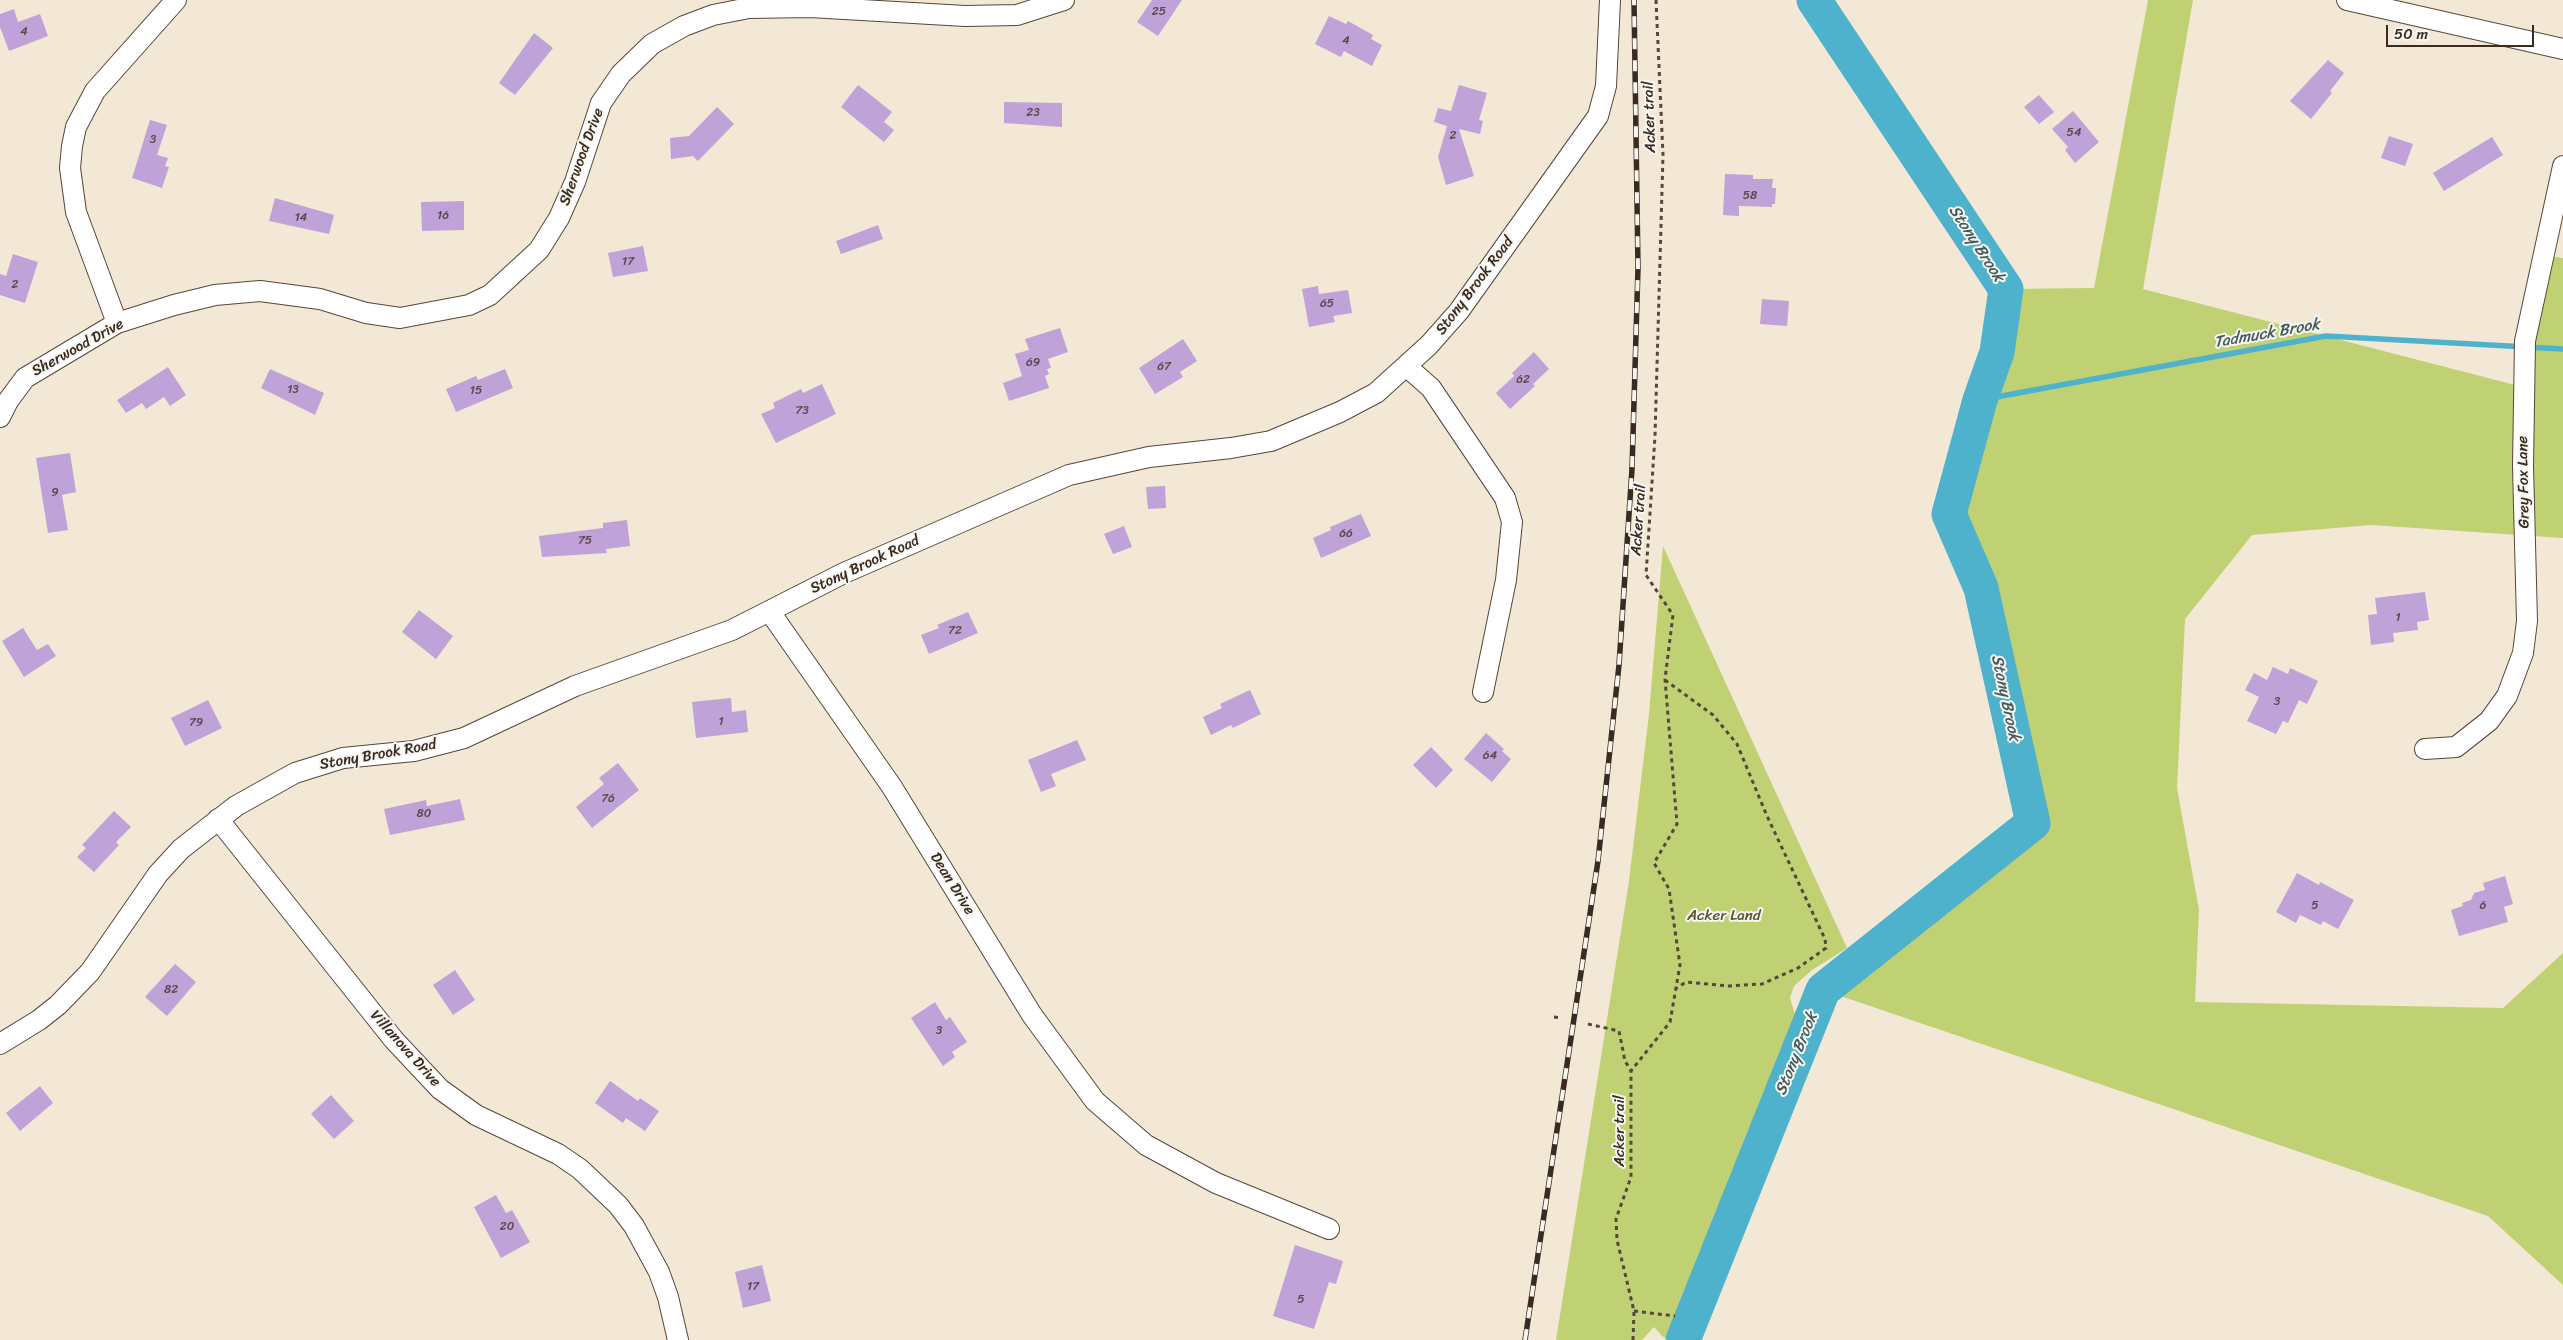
<!DOCTYPE html>
<style>
body{margin:0}
#map{position:relative;width:2563px;height:1340px;overflow:hidden;background:#f3e8d5;font-family:Sriracha,sans-serif}
canvas{display:block}
.scale{position:absolute;left:2386px;top:25px;width:148px;height:22px;box-sizing:border-box;border:2px solid #3b2a1e;border-top:0;padding-left:6px;font-size:15px;line-height:18px;white-space:nowrap;color:#3b2a1e;-webkit-text-stroke:4px #f6f6f2;paint-order:stroke}
</style>
<div id="map">
<canvas width="2563" height="1340"></canvas>
<div class="scale">50 m</div>
</div>
<script>
const c = document.querySelector('canvas').getContext('2d');
c.lineJoin = 'round';
function paint(path, color) { c.fillStyle = color; c.fill(path, 'evenodd'); }
const poly = rows => new Path2D(rows.map(r => 'M' + r).join(''));
function strokePath(path, color, width, dash) { c.strokeStyle = color; c.lineWidth = width; c.lineCap = dash ? 'butt' : 'round'; c.setLineDash(dash || []); c.stroke(path); }
function write(font, color, halo, rows, align = 'center') {
  c.font = font + ' Sriracha,sans-serif'; c.lineWidth = 4; c.setLineDash([]); c.textBaseline = 'middle'; c.strokeStyle = halo; c.fillStyle = color; for (const [text, x, y, turn = 0] of rows) {
    c.save(); c.translate(x, y); c.rotate((+turn || 0) * Math.PI / 180); c.textAlign = isNaN(turn) ? turn : align; if (halo) c.strokeText(text, 0, 0); c.fillText(text, 0, 0); c.restore();
  }
}
paint(poly([
 [2148,0,2193,0,2143,289,2523,387,2543,255,2563,258,2563,538,2371,525,2252,535,2185,619,2177,788,2199,910,2195,1002,2503,1008,2563,953,2563,1285,2488,1216,1823,990,2033,823,1981,588,1949,514,1980,400,2006,289,2094,288],
 [1663,546,1847,948,1812,970,1794,986,1790,998,1796,1018,1795,1025,1761,1099,1719,1207,1684,1321,1679,1330,1668,1339,1662,1336,1654,1327,1642,1340,1556,1340,1629,881,1649,714]
]), '#bfd173');
strokePath(poly([
 [1980,400,2326,336,2563,349]
]), '#4eb2cd', 5.5);
strokePath(poly([
 [1683,1340,1823,990,2033,823,1981,588,1949,514,1980,400,1997,352,2006,289,1814,0]
]), '#4eb2cd', 35);
paint(poly([
 [1152,0,1182,0,1158,36,1137,22],
 [14,9,18,22,40,14,48,36,9,51,0,27,0,14],
 [1329,16,1346,24,1348,21,1373,35,1371,39,1382,45,1372,66,1344,51,1341,57,1315,44],
 [534,33,553,48,515,95,499,83],
 [2328,60,2344,73,2330,91,2332,93,2311,119,2290,101],
 [858,85,892,112,884,122,894,130,884,142,841,107],
 [1459,85,1487,93,1479,120,1483,121,1480,134,1459,129,1474,176,1446,185,1438,157,1447,126,1434,122,1438,108,1451,111],
 [2039,95,2054,112,2039,124,2024,107],
 [1004,102,1062,103,1062,127,1004,123],
 [717,107,734,124,698,161,693,156,671,159,670,138,689,136],
 [2073,111,2099,142,2075,163,2065,150,2068,147,2052,129],
 [150,120,167,125,157,155,168,158,165,166,169,167,162,188,132,178],
 [2389,136,2413,144,2405,166,2381,158],
 [2492,137,2503,155,2444,191,2433,173],
 [1725,174,1753,175,1753,179,1773,179,1772,188,1776,188,1775,204,1772,204,1772,207,1739,206,1739,216,1723,215],
 [275,198,334,215,329,234,269,221],
 [464,201,464,230,422,231,421,202],
 [878,225,883,239,841,254,836,241],
 [643,246,648,271,613,277,608,253],
 [13,254,38,262,25,303,0,295,0,274,6,276],
 [1318,286,1319,294,1348,290,1352,313,1333,316,1335,322,1309,327,1302,289],
 [1762,299,1789,301,1787,326,1760,324],
 [1060,328,1068,352,1048,359,1051,368,1047,369,1049,374,1045,376,1049,388,1009,401,1003,383,1022,376,1015,354,1029,350,1025,339],
 [1183,339,1197,361,1180,372,1183,377,1155,394,1139,368],
 [1534,352,1549,369,1533,384,1535,386,1510,409,1496,393,1514,376,1512,373],
 [168,367,186,395,170,406,164,397,146,409,142,403,126,413,117,400],
 [270,369,324,393,315,415,261,388],
 [505,369,513,388,456,412,446,389,476,376,478,380],
 [822,384,836,414,776,443,761,414,775,408,773,403,801,389,803,393],
 [70,453,76,492,62,495,68,530,48,533,36,458],
 [1165,486,1166,508,1148,509,1146,487],
 [1361,514,1371,536,1321,558,1313,538,1331,530,1330,527],
 [627,520,630,546,606,549,607,553,542,557,539,536,603,528,603,523],
 [1124,526,1132,547,1113,554,1104,534],
 [2425,592,2429,620,2417,622,2418,630,2393,633,2394,642,2371,645,2368,615,2377,614,2375,598],
 [419,610,453,636,436,659,402,632],
 [968,612,978,633,929,654,921,635,939,628,937,625],
 [23,628,37,650,48,644,56,656,24,677,2,641],
 [2273,667,2288,674,2290,668,2318,681,2307,704,2299,700,2288,723,2283,721,2276,734,2247,721,2259,697,2245,690,2254,673,2267,680],
 [1250,690,1261,714,1233,728,1231,725,1211,735,1203,717,1222,708,1220,704],
 [731,698,732,712,746,710,748,732,696,738,692,702],
 [208,700,222,728,185,746,171,718],
 [1486,733,1504,749,1502,751,1511,759,1492,782,1464,759],
 [1077,740,1086,760,1051,774,1056,786,1041,792,1028,760],
 [1431,747,1453,770,1436,788,1413,765],
 [618,763,639,790,592,828,576,807,604,784,599,778],
 [460,799,465,820,390,835,384,809,426,800,427,806],
 [114,811,131,827,116,842,119,845,94,872,77,857,86,848,82,845],
 [2297,873,2319,885,2320,882,2354,900,2338,929,2323,921,2321,925,2300,915,2296,923,2276,912],
 [2505,876,2513,904,2504,907,2508,922,2459,936,2451,910,2463,906,2462,903,2471,900,2474,893,2485,890,2483,883],
 [175,964,196,982,167,1016,145,997],
 [455,970,475,1000,453,1015,433,985],
 [935,1002,946,1020,950,1017,967,1042,952,1052,955,1057,943,1066,911,1018],
 [610,1081,638,1101,640,1098,659,1111,645,1131,626,1118,623,1123,595,1103],
 [40,1086,53,1103,20,1131,6,1113],
 [331,1095,354,1121,334,1139,311,1114],
 [496,1195,506,1213,512,1210,530,1242,501,1258,474,1207],
 [1295,1245,1343,1261,1336,1284,1329,1282,1314,1329,1273,1316],
 [762,1265,771,1301,743,1308,735,1272]
]), '#bfa2d7');
const minor = poly([
 [2347,0,2563,49],
 [117,323,76,212,70,168,72,146,76,127,95,91,176,0],
 [1406,366,1431,388,1505,498,1512,522,1506,580,1483,692],
 [0,417,8,401,25,378,117,323,174,305,215,295,260,291,320,299,366,313,400,318,469,305,490,295,539,250,559,218,575,182,601,103,621,74,652,44,684,26,713,15,749,8,810,7,965,16,1017,15,1064,0],
 [770,612,892,787,1032,1015,1095,1101,1146,1145,1216,1183,1329,1229],
 [2425,749,2456,747,2489,721,2507,696,2523,653,2527,621,2523,466,2525,341,2563,166],
 [218,819,394,1040,440,1089,476,1115,558,1154,580,1169,618,1205,634,1226,659,1272,668,1297,678,1340],
 [0,1044,39,1020,58,1005,90,972,158,874,181,849,236,806,295,773,343,758,414,751,464,738,575,686,732,630,844,573,1069,475,1149,457,1231,448,1271,441,1340,412,1376,393,1429,345,1459,311,1598,116,1606,86,1610,0]
]);
strokePath(minor, '#574639', 22);
strokePath(poly([
 [1665,680,1713,715,1737,744,1767,816,1825,939,1826,948,1798,968,1762,984,1729,986,1686,982,1677,988],
 [1554,1017,1562,1018],
 [1588,1024,1619,1031,1625,1061,1631,1071],
 [1634,1311,1675,1316],
 [1633,1340,1634,1311,1617,1240,1616,1219,1631,1177,1631,1071,1670,1022,1680,965,1669,889,1654,863,1677,824,1665,679,1673,615,1646,575,1655,436,1663,155,1656,0]
]), '#574639', 3, [4, 4]);
strokePath(minor, '#fff', 20);
const rail = poly([
 [1525,1340,1598,861,1619,665,1632,469,1638,268,1634,0]
]);
strokePath(rail, '#3b2a1e', 5.5);
strokePath(rail, '#f6f6f2', 4, [11]);
write('12px', '#5c484c', null, [
 ["25",1159,12],
 ["4",24,32],
 ["4",1346,41],
 ["23",1033,113],
 ["54",2074,133],
 ["2",1453,136],
 ["3",153,140],
 ["58",1750,196],
 ["16",443,216],
 ["14",301,218],
 ["17",628,262],
 ["2",15,285],
 ["65",1327,304],
 ["69",1033,363],
 ["67",1164,367],
 ["62",1523,380],
 ["13",293,390],
 ["15",476,391],
 ["73",802,411],
 ["9",55,493],
 ["66",1346,534],
 ["75",585,541],
 ["1",2398,618],
 ["72",955,631],
 ["3",2277,702],
 ["1",721,722],
 ["79",196,723],
 ["64",1490,756],
 ["76",608,799],
 ["80",424,814],
 ["5",2315,906],
 ["6",2483,906],
 ["82",171,990],
 ["3",939,1031],
 ["20",507,1227],
 ["17",753,1287],
 ["5",1301,1300]
]);
write('15px', '#3b2a1e', '#f6f6f2', [
 ["Acker trail",1650,117,-92],
 ["Sherwood Drive",582,157,-70],
 ["Stony Brook Road",1475,286,-53],
 ["Sherwood Drive",78,348,-29],
 ["Grey Fox Lane",2524,482,-91],
 ["Acker trail",1639,520,-86],
 ["Stony Brook Road",865,565,-25],
 ["Stony Brook Road",378,755,-10],
 ["Dean Drive",952,884,58],
 ["Villanova Drive",405,1049,48],
 ["Acker trail",1620,1131,-90]
]);
write('15px', '#5c5433', '#f6f6f2', [
 ["Acker Land",1724,916]
]);
write('italic 16px', '#425a5b', '#f6f6f2', [
 ["Stony Brook",1976,244,57],
 ["Tadmuck Brook",2267,334,-10],
 ["Stony Brook",2005,698,78],
 ["Stony Brook",1797,1054,-68]
]);
</script>
